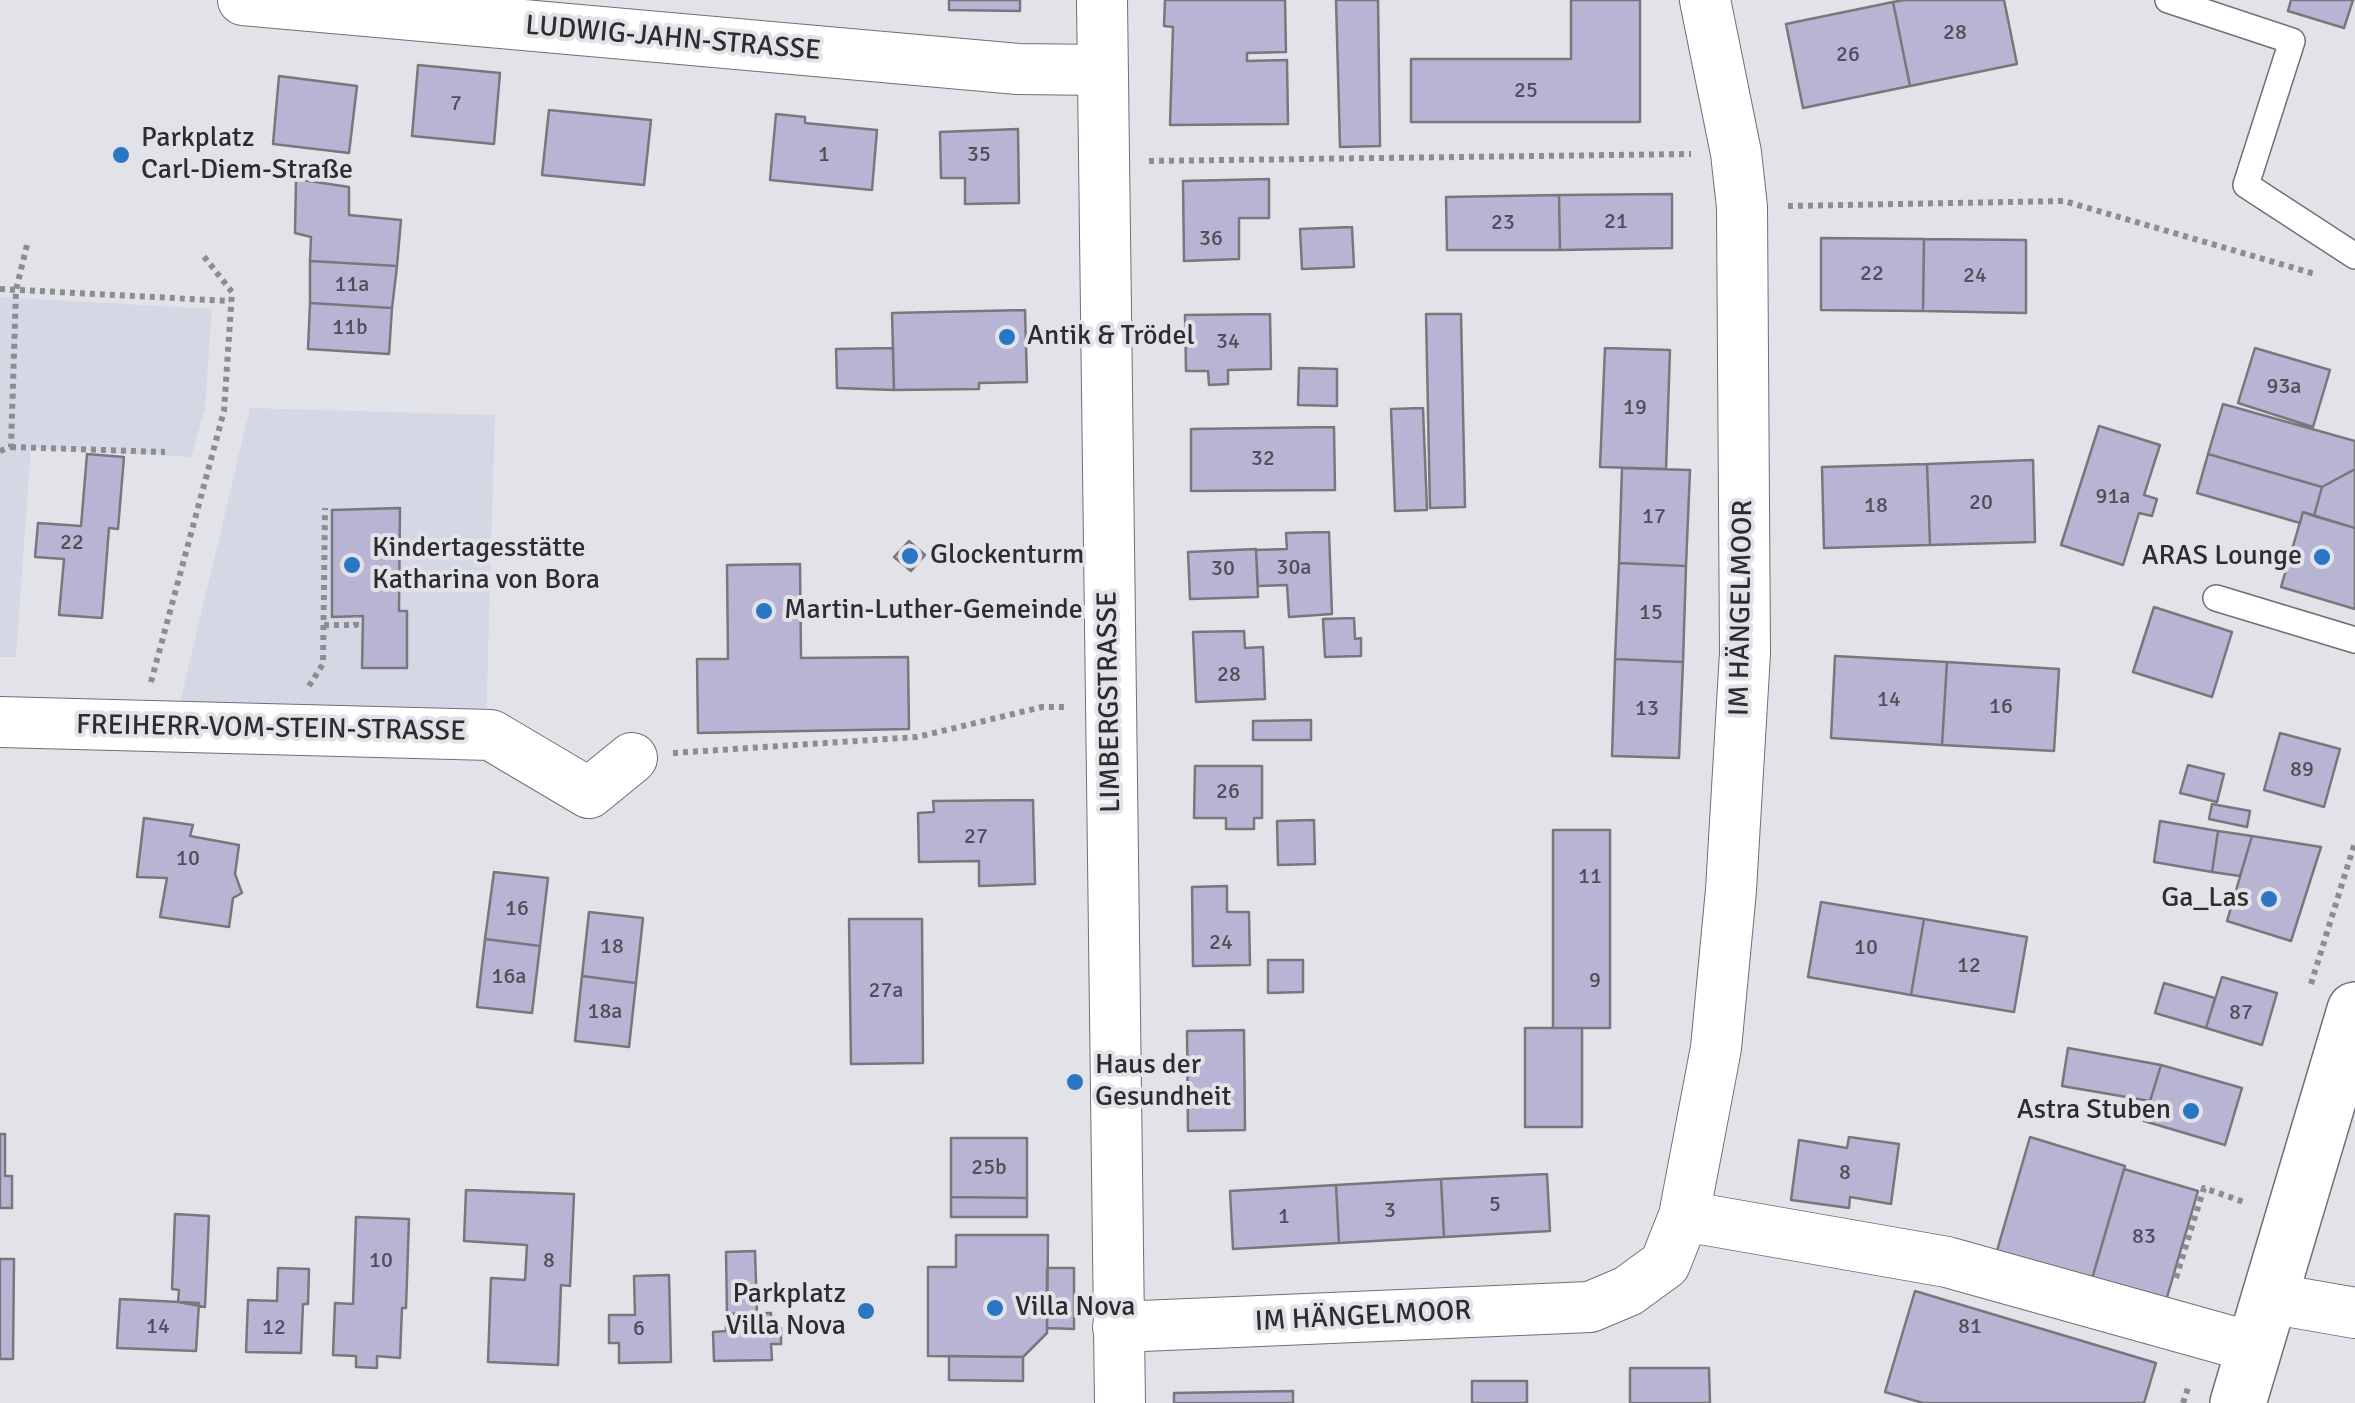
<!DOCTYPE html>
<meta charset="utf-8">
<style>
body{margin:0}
canvas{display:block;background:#e1e3e8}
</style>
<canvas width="2355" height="1403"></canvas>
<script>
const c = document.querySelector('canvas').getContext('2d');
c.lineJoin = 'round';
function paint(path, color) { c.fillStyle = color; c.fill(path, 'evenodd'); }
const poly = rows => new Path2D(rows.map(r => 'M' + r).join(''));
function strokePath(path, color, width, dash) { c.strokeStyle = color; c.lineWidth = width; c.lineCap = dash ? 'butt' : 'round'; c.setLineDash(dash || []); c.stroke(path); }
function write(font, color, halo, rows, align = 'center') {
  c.font = font + ' Signika,sans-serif'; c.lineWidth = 8; c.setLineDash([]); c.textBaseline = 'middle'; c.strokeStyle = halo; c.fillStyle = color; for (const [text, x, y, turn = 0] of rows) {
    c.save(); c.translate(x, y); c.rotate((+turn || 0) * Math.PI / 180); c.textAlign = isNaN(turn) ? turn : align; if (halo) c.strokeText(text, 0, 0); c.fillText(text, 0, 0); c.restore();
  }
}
paint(poly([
 [0,297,212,309,205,409,191,457,31,448,16,657,0,657],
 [250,408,495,415,486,724,177,715]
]), '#d5d8e4');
const building = poly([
 [949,0,1020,0,1020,11,949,10,949,0],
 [1165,0,1285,0,1286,52,1247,53,1247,61,1287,60,1288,124,1170,125,1173,27,1164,26,1165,0],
 [1336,0,1378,0,1380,146,1340,147,1336,0],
 [1571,0,1640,0,1640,122,1411,122,1411,59,1571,59,1571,0],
 [1904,0,2004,0,2017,64,1910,86,1893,2,1904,0],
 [2291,0,2353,0,2344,28,2288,11,2291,0],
 [1893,2,1910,86,1803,108,1786,24,1893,2],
 [418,65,500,73,494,144,412,136,418,65],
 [279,76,357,86,349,153,273,144,279,76],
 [549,110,651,120,644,185,542,175,549,110],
 [776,114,805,117,805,123,877,130,872,190,770,180,776,114],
 [1018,129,1019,203,965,204,965,178,941,178,940,132,1018,129],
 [296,179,349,187,349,215,401,220,397,266,310,261,311,237,295,233,296,179],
 [1269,179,1269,218,1239,218,1239,259,1184,261,1183,181,1269,179],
 [1672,194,1672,248,1560,250,1559,195,1672,194],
 [1559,195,1560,250,1447,250,1446,197,1559,195],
 [1352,227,1354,267,1302,269,1300,229,1352,227],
 [1821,238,1924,239,1923,311,1821,310,1821,238],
 [1924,239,2026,240,2026,313,1923,311,1924,239],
 [310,261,397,266,392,308,310,303,310,261],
 [310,303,392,308,389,354,308,349,310,303],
 [1025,310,1027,382,979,383,979,389,894,390,892,313,1025,310],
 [1270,314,1271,369,1228,370,1228,384,1209,385,1208,371,1186,371,1185,315,1270,314],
 [1426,314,1461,314,1465,507,1430,508,1426,314],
 [893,348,894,390,837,388,836,349,893,348],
 [1605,348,1670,350,1666,469,1600,467,1605,348],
 [2255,348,2330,370,2313,427,2238,403,2255,348],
 [1299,368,1337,369,1337,406,1298,405,1299,368],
 [2223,404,2355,441,2355,469,2322,487,2208,454,2223,404],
 [1423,408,1427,510,1395,511,1391,409,1423,408],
 [2099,426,2160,445,2144,495,2157,499,2152,516,2139,513,2123,565,2061,545,2099,426],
 [1334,427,1335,490,1191,491,1191,429,1334,427],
 [87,454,124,457,118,529,109,528,102,618,59,615,64,559,35,557,38,523,81,526,87,454],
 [2208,454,2322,487,2314,516,2303,512,2300,523,2197,493,2208,454],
 [2033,460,2035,542,1930,545,1927,464,2033,460],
 [1927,464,1930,545,1824,548,1822,467,1927,464],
 [1622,468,1690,470,1686,566,1619,563,1622,468],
 [2355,469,2355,528,2314,516,2322,487,2355,469],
 [400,508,399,611,407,611,407,668,362,668,363,616,332,617,332,510,400,508],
 [2303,512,2355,528,2355,609,2281,587,2303,512],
 [1329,532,1332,614,1289,617,1287,585,1258,586,1256,550,1287,549,1286,533,1329,532],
 [909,541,925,555,911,571,894,557,909,541],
 [1256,549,1258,597,1190,599,1188,552,1256,549],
 [1619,563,1686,566,1683,662,1615,659,1619,563],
 [800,564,801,658,908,657,909,729,698,733,697,659,728,659,727,565,800,564],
 [2154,607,2232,632,2212,697,2133,672,2154,607],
 [1354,618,1355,639,1361,638,1361,656,1325,657,1323,619,1354,618],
 [1244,631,1245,648,1263,647,1265,699,1196,702,1193,632,1244,631],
 [1835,656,1947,662,1942,745,1831,738,1835,656],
 [1615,659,1683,662,1679,758,1612,756,1615,659],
 [1947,662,2059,669,2054,751,1942,745,1947,662],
 [1311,720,1311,740,1253,740,1253,721,1311,720],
 [2280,733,2340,749,2324,807,2264,790,2280,733],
 [2188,765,2224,774,2217,802,2180,793,2188,765],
 [1195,766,1262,766,1262,818,1254,818,1254,829,1226,829,1226,818,1194,818,1195,766],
 [1033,800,1035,884,979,886,979,861,919,862,918,813,934,812,933,801,1033,800],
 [2212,804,2250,811,2247,827,2209,819,2212,804],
 [144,818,193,825,190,836,239,845,235,874,242,893,233,898,229,927,160,917,167,878,137,877,144,818],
 [1314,820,1315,864,1278,865,1277,821,1314,820],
 [2160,821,2218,831,2212,872,2154,862,2160,821],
 [1553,830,1610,830,1610,1028,1553,1028,1553,830],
 [2218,831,2252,836,2240,876,2212,872,2218,831],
 [2252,836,2321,847,2291,941,2227,921,2252,836],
 [494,872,548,878,540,946,485,939,494,872],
 [1227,886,1227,912,1249,912,1250,965,1193,966,1192,887,1227,886],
 [1821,902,1924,919,1911,995,1808,977,1821,902],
 [589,912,643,918,636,983,582,976,589,912],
 [849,919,922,919,923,1063,851,1064,849,919],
 [1924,919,2027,937,2014,1012,1911,995,1924,919],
 [485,939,540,946,532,1013,477,1007,485,939],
 [1268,960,1303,960,1303,992,1268,993,1268,960],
 [582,976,636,983,629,1047,575,1041,582,976],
 [2222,977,2277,993,2262,1045,2206,1028,2222,977],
 [2164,983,2215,998,2206,1028,2155,1013,2164,983],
 [1525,1028,1582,1028,1582,1127,1525,1127,1525,1028],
 [1244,1030,1245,1130,1188,1131,1187,1031,1244,1030],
 [2068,1048,2161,1065,2150,1101,2062,1086,2068,1048],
 [2161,1065,2242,1088,2225,1145,2144,1121,2161,1065],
 [0,1134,5,1134,5,1176,12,1176,12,1208,0,1208,0,1134],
 [1849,1137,1899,1144,1891,1204,1850,1197,1849,1208,1791,1200,1799,1140,1847,1148,1849,1137],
 [2030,1137,2125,1166,2091,1282,1996,1254,2030,1137],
 [951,1138,1027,1138,1027,1198,951,1197,951,1138],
 [2124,1169,2198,1191,2165,1304,2091,1282,2124,1169],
 [1547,1174,1550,1231,1444,1237,1441,1179,1547,1174],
 [1441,1179,1444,1237,1339,1243,1336,1185,1441,1179],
 [1336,1185,1339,1243,1233,1249,1230,1191,1336,1185],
 [466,1190,574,1194,570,1286,561,1285,558,1365,488,1362,491,1278,525,1280,527,1245,464,1241,466,1190],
 [951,1197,1027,1198,1027,1217,951,1217,951,1197],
 [175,1214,209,1216,205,1307,178,1302,179,1290,172,1289,175,1214],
 [356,1217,409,1219,406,1308,402,1308,400,1358,377,1356,377,1368,356,1367,356,1356,333,1355,335,1303,353,1304,356,1217],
 [956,1235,1048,1235,1047,1333,1023,1357,928,1356,928,1267,956,1267,956,1235],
 [755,1251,757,1313,727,1314,726,1252,755,1251],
 [0,1259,14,1259,13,1359,0,1359,0,1259],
 [278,1268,309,1269,308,1304,303,1304,301,1353,246,1352,248,1300,277,1301,278,1268],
 [1047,1268,1074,1268,1074,1329,1047,1328,1047,1268],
 [669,1275,671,1362,619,1363,619,1343,609,1343,609,1315,635,1315,634,1276,669,1275],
 [1915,1291,2156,1363,2144,1403,1923,1403,1885,1392,1915,1291],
 [120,1299,199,1303,196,1351,117,1348,120,1299],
 [771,1313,771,1328,781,1328,781,1344,771,1344,772,1360,714,1361,713,1332,726,1331,726,1314,771,1313],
 [949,1356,1023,1357,1023,1381,949,1380,949,1356],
 [1630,1368,1709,1368,1710,1403,1630,1403,1630,1368],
 [1472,1381,1527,1381,1527,1403,1472,1403,1472,1381],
 [1293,1391,1293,1403,1174,1403,1174,1393,1293,1391]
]);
paint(building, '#b8b4d4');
strokePath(building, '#78777c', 2.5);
const service = poly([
 [2168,0,2292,41,2246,185,2355,256],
 [2216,598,2355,640]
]);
const minor = poly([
 [243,0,1018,69,1103,70],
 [1102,0,1120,1403],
 [0,722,491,735,589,793,632,758],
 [1684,1216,1947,1262,2255,1348],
 [2269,1298,2355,1313],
 [1118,1327,1590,1307,1628,1291,1665,1264,1684,1216,1716,1048,1731,890,1745,653,1742,207,1736,153,1705,0]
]);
const tertiary = poly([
 [2238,1403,2355,1010]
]);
strokePath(service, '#6e7074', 28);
strokePath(minor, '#6e7074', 52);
strokePath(tertiary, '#6e7074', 58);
strokePath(poly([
 [1149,161,1691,154],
 [1788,206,2064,201,2315,274],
 [0,289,230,301],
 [11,447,165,452],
 [0,451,11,447,16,290,27,245],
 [324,625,356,625,356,616],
 [151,682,224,411,232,292,202,254],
 [309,686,323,664,325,508],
 [673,753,917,737,1042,707,1066,707],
 [2311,984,2355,842],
 [2176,1278,2204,1188,2244,1202],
 [2183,1403,2188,1388]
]), '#8c8d90', 6, [5, 5]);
strokePath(service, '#fff', 25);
strokePath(minor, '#fff', 50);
strokePath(tertiary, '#fff', 55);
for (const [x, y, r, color] of [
 [121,155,10,"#2a76c5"],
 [1007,337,10,"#2a76c5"],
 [910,556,10,"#2a76c5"],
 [2322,557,10,"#2a76c5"],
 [352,565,10,"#2a76c5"],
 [764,611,10,"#2a76c5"],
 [2269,899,10,"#2a76c5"],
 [1075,1082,10,"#2a76c5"],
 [2191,1111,10,"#2a76c5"],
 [995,1308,10,"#2a76c5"],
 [866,1311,10,"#2a76c5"]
]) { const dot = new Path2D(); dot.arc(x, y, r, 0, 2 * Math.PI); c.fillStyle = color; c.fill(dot); strokePath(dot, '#e1e3e8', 4); }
write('22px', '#504f58', null, [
 ["28",1955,33],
 ["26",1848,55],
 ["25",1526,91],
 ["7",456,104],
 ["1",824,155],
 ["35",979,155],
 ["21",1616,222],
 ["23",1503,223],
 ["36",1211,239],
 ["22",1872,274],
 ["24",1975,276],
 ["11a",352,285],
 ["11b",350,328],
 ["34",1228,342],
 ["93a",2284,387],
 ["19",1635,408],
 ["32",1263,459],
 ["91a",2113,497],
 ["20",1981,503],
 ["18",1876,506],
 ["17",1654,517],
 ["22",72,543],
 ["30a",1294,568],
 ["30",1223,569],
 ["15",1651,613],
 ["28",1229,675],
 ["14",1889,700],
 ["16",2001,707],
 ["13",1647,709],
 ["89",2302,770],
 ["26",1228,792],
 ["27",976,837],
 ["10",188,859],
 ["11",1590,877],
 ["16",517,909],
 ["24",1221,943],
 ["18",612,947],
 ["10",1866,948],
 ["12",1969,966],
 ["16a",509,977],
 ["9",1595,981],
 ["27a",886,991],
 ["18a",605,1012],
 ["87",2241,1013],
 ["25b",989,1168],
 ["8",1845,1173],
 ["5",1495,1205],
 ["3",1390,1211],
 ["1",1284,1217],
 ["83",2144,1237],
 ["10",381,1261],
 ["8",549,1261],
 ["14",158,1327],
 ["81",1970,1327],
 ["12",274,1328],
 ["6",639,1329]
]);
write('28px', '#2d2d2f', '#e1e3e8', [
 ["LUDWIG-JAHN-STRASSE",673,39,5],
 ["IM HÄNGELMOOR",1742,608,-89],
 ["LIMBERGSTRASSE",1110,702,-91],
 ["FREIHERR-VOM-STEIN-STRASSE",271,729,1],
 ["IM HÄNGELMOOR",1363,1317,-3]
]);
write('28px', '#2d2d2f', '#e1e3e8', [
 ["Parkplatz",141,139],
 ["Carl-Diem-Straße",141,171],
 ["Antik & Trödel",1027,337],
 ["Kindertagesstätte",372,549],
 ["Katharina von Bora",372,581],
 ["Glockenturm",930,556],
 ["ARAS Lounge",2302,557,"right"],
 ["Martin-Luther-Gemeinde",784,611],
 ["Ga_Las",2249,899,"right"],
 ["Haus der",1095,1066],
 ["Gesundheit",1095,1098],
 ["Astra Stuben",2171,1111,"right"],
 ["Parkplatz",846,1295,"right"],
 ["Villa Nova",846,1327,"right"],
 ["Villa Nova",1015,1308]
], 'left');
</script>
